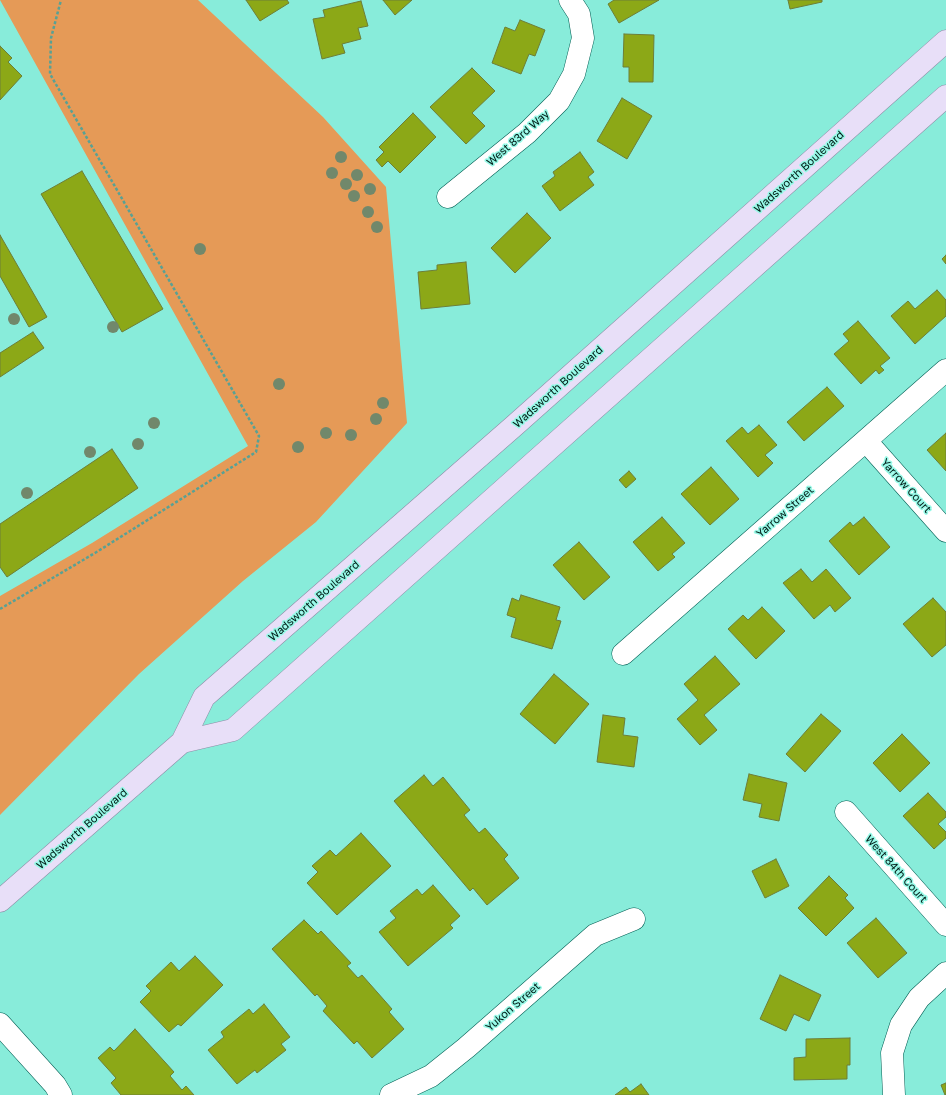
<!DOCTYPE html>
<style>
body{margin:0}
canvas{display:block;background:#88ecda}
</style>
<canvas width="946" height="1095"></canvas>
<script>
const c = document.querySelector('canvas').getContext('2d');
c.lineJoin = 'round';
function paint(path, color) { c.fillStyle = color; c.fill(path, 'evenodd'); }
const poly = rows => new Path2D(rows.map(r => 'M' + r).join(''));
function strokePath(path, color, width, dash) { c.strokeStyle = color; c.lineWidth = width; c.lineCap = dash ? 'butt' : 'round'; c.setLineDash(dash || []); c.stroke(path); }
function write(font, color, halo, rows, align = 'center') {
  c.font = font + ' "Golos Text",sans-serif'; c.lineWidth = 3; c.setLineDash([]); c.textBaseline = 'middle'; c.strokeStyle = halo; c.fillStyle = color; for (const [text, x, y, turn = 0] of rows) {
    c.save(); c.translate(x, y); c.rotate((+turn || 0) * Math.PI / 180); c.textAlign = isNaN(turn) ? turn : align; if (halo) c.strokeText(text, 0, 0); c.fillText(text, 0, 0); c.restore();
  }
}
paint(poly([
 [0,0,198,0,323,117,386,187,407,423,316,522,243,581,139,674,0,815,0,596,92,543,248,446]
]), '#e59a57');
const building = poly([
 [246,0,287,0,289,3,260,21,246,0],
 [383,0,412,0,395,15,383,0],
 [614,0,659,0,619,23,608,4,614,0],
 [788,0,822,0,822,2,790,9,788,0],
 [361,1,368,26,358,28,361,39,342,44,345,53,322,59,313,19,325,17,323,10,361,1],
 [520,20,545,30,535,56,529,54,521,74,492,63,505,27,515,31,520,20],
 [624,34,654,35,653,82,629,82,629,67,623,67,624,34],
 [0,46,12,58,8,62,22,76,0,100,0,46],
 [472,68,495,91,472,113,485,126,466,144,430,107,472,68],
 [622,98,652,116,627,159,597,141,622,98],
 [413,113,436,137,400,173,388,161,382,167,376,160,384,152,379,147,413,113],
 [580,152,594,172,588,177,594,185,560,211,542,186,555,176,553,172,580,152],
 [82,171,163,309,122,332,41,194,82,171],
 [527,213,551,238,515,273,491,248,527,213],
 [0,235,47,317,29,327,0,276,0,235],
 [946,255,946,264,942,259,946,255],
 [466,262,470,304,421,309,418,272,437,270,437,265,466,262],
 [937,290,946,300,946,316,915,344,891,316,908,301,915,309,937,290],
 [858,321,890,358,880,366,884,370,879,374,876,370,861,384,834,354,849,341,843,334,858,321],
 [33,332,44,348,0,377,0,353,33,332],
 [827,387,844,406,804,441,787,422,827,387],
 [759,425,777,445,765,455,773,463,758,477,726,441,742,427,748,434,759,425],
 [946,433,946,471,927,450,946,433],
 [112,449,138,488,7,577,0,567,0,524,112,449],
 [711,467,739,499,710,525,681,494,711,467],
 [629,471,636,479,626,488,619,480,629,471],
 [662,517,685,543,672,554,675,557,658,571,633,542,662,517],
 [864,517,890,547,859,575,829,541,850,522,853,526,864,517],
 [579,542,610,577,584,600,553,565,579,542],
 [801,569,812,582,826,569,851,598,835,612,830,605,814,619,783,583,801,569],
 [521,595,560,607,556,620,561,621,552,649,511,637,516,618,507,615,512,598,519,601,521,595],
 [933,598,946,612,946,645,932,657,903,624,933,598],
 [762,607,785,631,756,659,728,629,743,615,748,620,762,607],
 [715,656,740,684,704,715,717,730,700,745,677,719,698,700,684,684,715,656],
 [554,674,589,704,555,744,520,714,554,674],
 [821,714,841,731,805,772,786,754,821,714],
 [603,715,625,718,623,735,638,737,634,767,597,762,603,715],
 [902,734,930,763,900,792,873,763,902,734],
 [749,774,787,783,779,821,759,817,762,804,743,800,749,774],
 [424,775,433,786,443,777,470,810,464,815,479,833,485,828,508,855,504,859,519,878,487,905,473,888,470,891,394,801,424,775],
 [928,793,946,812,946,817,938,824,946,832,946,838,934,849,903,816,928,793],
 [361,833,391,866,337,915,307,883,318,872,312,866,330,850,336,856,361,833],
 [776,859,789,886,765,898,752,871,776,859],
 [829,876,848,895,845,898,854,908,826,936,798,908,829,876],
 [433,885,460,916,450,925,453,928,408,966,379,932,396,918,390,911,417,889,422,895,433,885],
 [876,918,907,953,878,978,847,943,876,918],
 [304,920,318,934,321,931,351,963,347,966,358,978,362,975,392,1009,389,1012,404,1029,372,1058,357,1041,354,1044,323,1011,327,1006,317,994,315,996,272,949,304,920],
 [195,956,223,985,181,1026,178,1024,169,1032,140,1002,151,991,146,986,171,962,179,971,195,956],
 [780,975,821,995,809,1021,794,1014,786,1031,760,1019,780,975],
 [264,1004,290,1037,281,1044,286,1050,257,1073,255,1070,237,1084,208,1050,224,1037,221,1032,249,1009,253,1014,264,1004],
 [135,1029,174,1072,170,1076,182,1090,186,1086,194,1095,121,1095,111,1083,116,1078,98,1058,110,1047,114,1051,135,1029],
 [850,1038,850,1065,847,1065,847,1079,794,1080,794,1058,806,1057,806,1039,850,1038],
 [946,1083,946,1095,945,1095,941,1085,946,1083],
 [641,1084,649,1095,615,1095,626,1087,630,1092,641,1084]
]);
paint(building, '#8ca817');
strokePath(building, '#6c7e38', 1);
const minor = poly([
 [448,197,527,133,559,101,574,74,583,38,579,14,570,0],
 [866,441,946,531],
 [623,654,946,370],
 [846,812,946,925],
 [0,1024,55,1085,61,1095],
 [391,1095,431,1076,466,1048,595,935,634,919],
 [894,1095,892,1053,901,1025,919,998,946,973]
]);
const major = poly([
 [182,742,233,730,946,96],
 [0,901,182,742,204,697,514,426,946,41]
]);
strokePath(minor, '#015f54', 23);
strokePath(major, '#8d8da6', 23);
strokePath(poly([
 [0,609,95,553,256,452,259,436,50,74,51,38,61,0]
]), '#58a194', 2.5, [3, 2]);
strokePath(minor, '#fff', 22);
strokePath(major, '#e8dff8', 22);
c.fillStyle = '#71886b';
for (const [x, y] of [
 [341,157],
 [332,173],
 [357,175],
 [346,184],
 [370,189],
 [354,196],
 [368,212],
 [377,227],
 [200,249],
 [14,319],
 [113,327],
 [279,384],
 [383,403],
 [376,419],
 [154,423],
 [326,433],
 [351,435],
 [138,444],
 [298,447],
 [90,452],
 [27,493]
]) { c.beginPath(); c.arc(x, y, 6, 0, 2 * Math.PI); c.fill(); }
write('11px', '#001b16', '#96f9e7', [
 ["West 83rd Way",518,138,-41],
 ["Wadsworth Boulevard",799,172,-42],
 ["Wadsworth Boulevard",558,387,-42],
 ["Yarrow Court",906,486,48],
 ["Yarrow Street",785,512,-41],
 ["Wadsworth Boulevard",314,601,-41],
 ["Wadsworth Boulevard",82,829,-41],
 ["West 84th Court",896,869,48],
 ["Yukon Street",513,1007,-41]
]);
</script>
